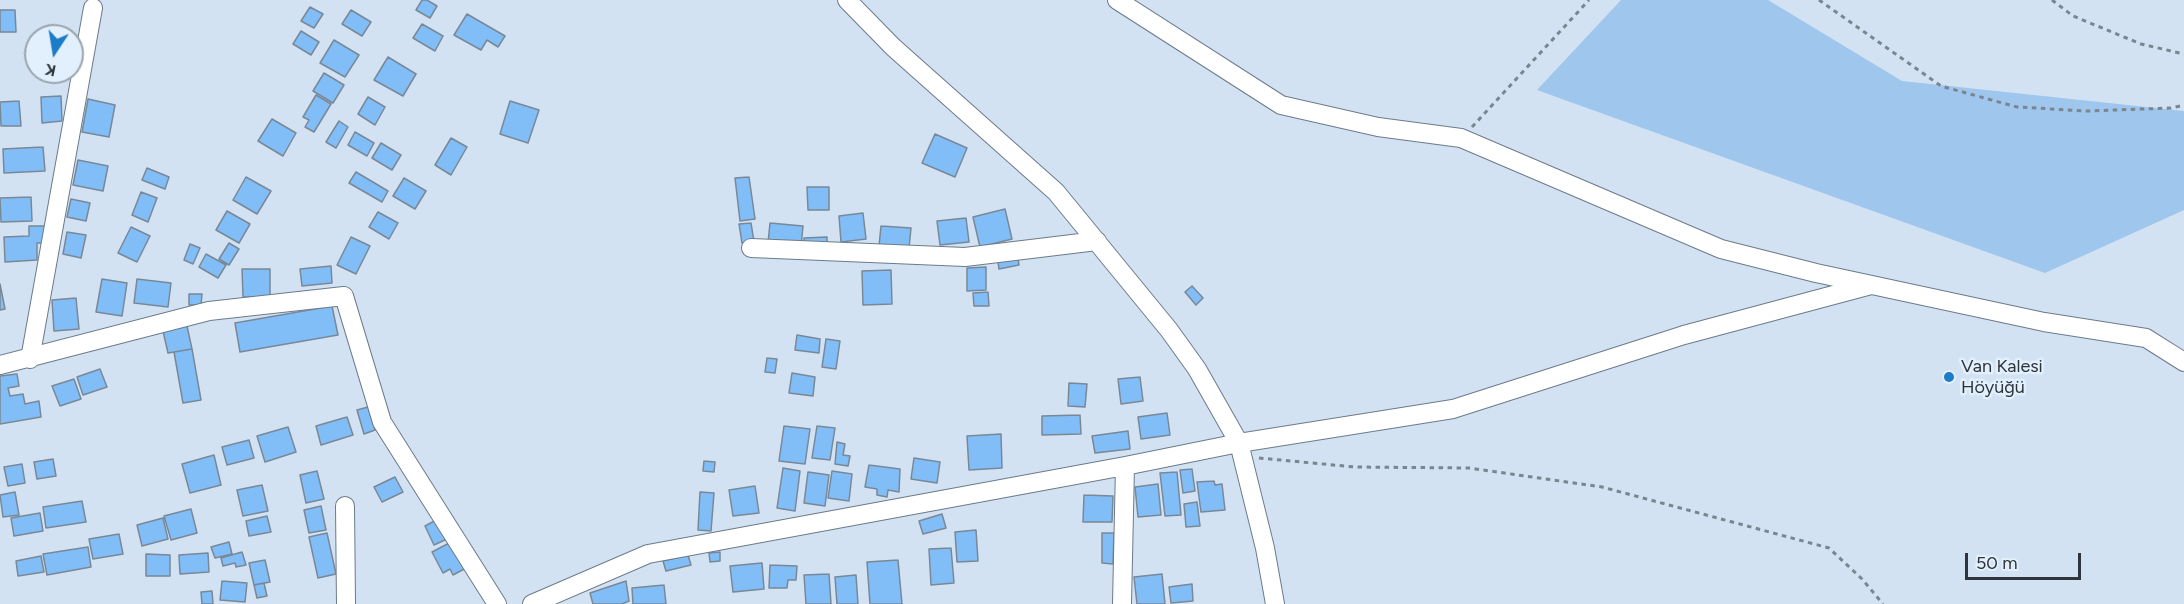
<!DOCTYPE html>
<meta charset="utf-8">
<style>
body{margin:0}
#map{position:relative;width:2184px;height:604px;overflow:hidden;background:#d2e2f3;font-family:Figtree,sans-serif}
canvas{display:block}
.north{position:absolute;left:24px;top:24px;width:60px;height:60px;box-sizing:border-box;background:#e2effc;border:2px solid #9aa4ae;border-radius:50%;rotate:192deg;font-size:16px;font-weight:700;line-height:24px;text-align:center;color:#2d343a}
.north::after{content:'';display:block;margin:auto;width:21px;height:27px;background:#1c7cc8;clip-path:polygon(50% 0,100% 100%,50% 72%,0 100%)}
.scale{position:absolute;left:1965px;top:553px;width:116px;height:27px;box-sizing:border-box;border:3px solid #2d343a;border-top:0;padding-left:8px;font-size:18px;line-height:21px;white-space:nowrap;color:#2d343a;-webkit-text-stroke:4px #e2effc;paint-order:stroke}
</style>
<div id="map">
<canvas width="2184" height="604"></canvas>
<div class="north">K</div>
<div class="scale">50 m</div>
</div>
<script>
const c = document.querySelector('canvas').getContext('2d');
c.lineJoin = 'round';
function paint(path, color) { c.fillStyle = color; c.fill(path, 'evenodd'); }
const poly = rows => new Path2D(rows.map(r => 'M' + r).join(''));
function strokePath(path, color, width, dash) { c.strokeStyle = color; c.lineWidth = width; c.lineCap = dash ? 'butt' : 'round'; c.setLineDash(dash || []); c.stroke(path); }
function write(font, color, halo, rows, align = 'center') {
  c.font = font + ' Figtree,sans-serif'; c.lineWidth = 5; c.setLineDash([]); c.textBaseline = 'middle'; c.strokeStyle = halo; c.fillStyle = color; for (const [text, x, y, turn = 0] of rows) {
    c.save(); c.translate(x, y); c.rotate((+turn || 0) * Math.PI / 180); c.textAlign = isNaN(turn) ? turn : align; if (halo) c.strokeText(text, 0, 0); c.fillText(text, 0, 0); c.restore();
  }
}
paint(poly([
 [1621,0,1768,0,1902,81,2184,111,2184,210,2045,273,1537,90]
]), '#9fc6ec');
const building = poly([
 [422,0,427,0,437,6,430,18,416,10,422,0],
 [310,7,323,14,314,28,301,21,310,7],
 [0,10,15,10,16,32,0,32,0,10],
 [351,10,371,22,362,36,342,24,351,10],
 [467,14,505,36,498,47,487,40,481,50,454,35,467,14],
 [422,24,443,36,435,51,413,38,422,24],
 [301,31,319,42,311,55,293,44,301,31],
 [334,40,359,55,345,77,320,63,334,40],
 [388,57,416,74,403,96,374,80,388,57],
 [324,73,344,85,333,103,313,91,324,73],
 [316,95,331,104,314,132,305,127,309,120,303,117,316,95],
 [61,96,62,121,42,123,41,97,61,96],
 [368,97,385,107,375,125,358,114,368,97],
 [88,99,115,105,109,137,82,132,88,99],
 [19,101,21,126,1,126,0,102,19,101],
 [510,101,539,110,528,143,500,134,510,101],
 [272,119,296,133,283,156,258,141,272,119],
 [339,121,348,127,336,148,326,142,339,121],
 [355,132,374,143,367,156,348,145,355,132],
 [935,134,967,148,955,177,922,163,935,134],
 [451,138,467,147,451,175,435,165,451,138],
 [381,143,401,155,392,170,372,158,381,143],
 [43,147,45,171,4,173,3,149,43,147],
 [78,160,108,166,103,191,73,185,78,160],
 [147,168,169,177,165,189,142,180,147,168],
 [356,172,388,191,382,202,349,183,356,172],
 [246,177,271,191,257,214,233,200,246,177],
 [749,177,755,219,740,221,735,178,749,177],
 [404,178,426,191,415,209,393,196,404,178],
 [807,187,829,187,829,210,808,210,807,187],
 [141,192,157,198,148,222,132,215,141,192],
 [31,197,32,221,1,222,0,198,31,197],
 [71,199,90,203,86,221,67,217,71,199],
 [1005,209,1012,239,980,247,973,217,1005,209],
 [227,211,250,224,239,243,216,230,227,211],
 [378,212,398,223,389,239,369,227,378,212],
 [863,213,866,239,841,242,839,216,863,213],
 [966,218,969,242,940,245,937,221,966,218],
 [751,223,754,241,742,243,739,224,751,223],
 [770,223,803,226,801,247,768,243,770,223],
 [29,226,45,226,45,243,37,243,37,260,5,262,4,237,29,236,29,226],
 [881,226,911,228,909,248,879,246,881,226],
 [131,227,150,236,137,262,118,253,131,227],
 [67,232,86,235,81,258,63,254,67,232],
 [351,237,370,246,356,274,337,265,351,237],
 [827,237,827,249,804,249,804,238,827,237],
 [229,243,239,249,229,265,219,259,229,243],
 [190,244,200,248,193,264,184,260,190,244],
 [1017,252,1019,265,999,269,997,255,1017,252],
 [206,254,226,265,218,278,199,267,206,254],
 [331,266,332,283,302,286,300,269,331,266],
 [986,267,986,290,967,291,967,268,986,267],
 [242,269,270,269,270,297,243,297,242,269],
 [891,270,892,304,863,305,862,271,891,270],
 [102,279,127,283,122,316,96,312,102,279],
 [137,279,171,283,168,307,134,303,137,279],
 [0,284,5,309,0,310,0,284],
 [1192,286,1203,298,1196,305,1185,292,1192,286],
 [988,292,989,306,974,306,973,293,988,292],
 [189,294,202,294,201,305,189,305,189,294],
 [76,298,79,329,54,331,52,300,76,298],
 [332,306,338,335,240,352,235,323,332,306],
 [187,326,192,349,168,353,163,331,187,326],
 [797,335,820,339,819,353,795,350,797,335],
 [826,339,840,341,836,369,822,367,826,339],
 [192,349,201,400,183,403,174,352,192,349],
 [767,358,777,359,775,373,765,372,767,358],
 [100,369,107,387,83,395,77,377,100,369],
 [792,373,815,377,813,396,789,393,792,373],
 [17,374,19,386,8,388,10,396,23,394,25,404,39,401,41,417,0,424,0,376,17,374],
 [1140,377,1143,401,1121,404,1118,379,1140,377],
 [74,379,81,399,60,406,52,386,74,379],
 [1069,383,1087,384,1085,407,1068,406,1069,383],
 [368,407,375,430,364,434,357,410,368,407],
 [1167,413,1170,435,1141,439,1138,417,1167,413],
 [1080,415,1081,434,1042,435,1042,416,1080,415],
 [347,417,353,435,321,445,316,426,347,417],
 [784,426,810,429,805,464,779,461,784,426],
 [817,426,835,428,830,460,812,458,817,426],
 [288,427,296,452,265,462,257,436,288,427],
 [1128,431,1130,449,1095,453,1092,436,1128,431],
 [1001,434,1002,468,969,470,967,436,1001,434],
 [249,440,254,458,227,465,222,447,249,440],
 [837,442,845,444,843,455,850,456,848,466,835,464,837,442],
 [214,455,221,485,190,493,182,464,214,455],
 [914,458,940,462,937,483,911,479,914,458],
 [53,459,56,476,37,479,34,462,53,459],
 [704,461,715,462,714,472,703,471,704,461],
 [22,464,25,483,8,486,4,467,22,464],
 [869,465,900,469,899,492,888,490,887,497,877,495,877,489,865,487,869,465],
 [783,468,800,471,795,511,777,508,783,468],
 [1192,469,1195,491,1183,493,1180,470,1192,469],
 [317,471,324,499,306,503,300,475,317,471],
 [832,471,852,474,849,501,828,498,832,471],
 [808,472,829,475,825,506,804,503,808,472],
 [1177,472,1181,515,1165,516,1160,473,1177,472],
 [395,477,403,492,382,502,374,487,395,477],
 [1214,481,1215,485,1222,484,1225,510,1201,512,1197,482,1214,481],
 [1158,484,1161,515,1138,517,1135,487,1158,484],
 [262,485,268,511,243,516,237,490,262,485],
 [755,486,759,513,733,516,729,490,755,486],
 [15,492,19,515,3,517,0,495,15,492],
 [700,492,714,493,711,531,698,530,700,492],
 [1084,495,1113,496,1112,522,1083,522,1084,495],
 [82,501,86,522,46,528,43,507,82,501],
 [1197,502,1200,526,1186,527,1184,504,1197,502],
 [321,506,326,530,309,533,304,510,321,506],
 [191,509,197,533,171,540,164,516,191,509],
 [40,513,43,531,14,536,11,518,40,513],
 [942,514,946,528,923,534,919,521,942,514],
 [267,516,271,532,249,536,246,521,267,516],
 [163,518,168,539,142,546,137,525,163,518],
 [438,519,447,539,434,545,425,526,438,519],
 [976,530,978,561,957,562,955,532,976,530],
 [327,533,336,574,318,578,309,537,327,533],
 [1102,533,1114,533,1113,564,1102,563,1102,533],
 [119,534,123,554,93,559,89,539,119,534],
 [455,540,468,567,453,575,450,569,443,573,432,552,455,540],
 [229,542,232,554,215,558,211,547,229,542],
 [88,547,91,567,47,575,43,554,88,547],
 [951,548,954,583,931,585,929,549,951,548],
 [242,552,246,565,236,567,235,563,223,566,221,558,242,552],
 [720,552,720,561,710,562,709,553,720,552],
 [208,553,209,572,180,574,179,555,208,553],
 [146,554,170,555,170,576,146,576,146,554],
 [688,555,691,565,666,571,663,561,688,555],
 [41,556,44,572,18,576,16,561,41,556],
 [265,560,270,582,254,585,249,563,265,560],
 [898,560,902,604,870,604,867,562,898,560],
 [762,563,764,589,733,592,730,566,762,563],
 [770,565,797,566,796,580,788,580,787,588,769,588,770,565],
 [829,574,831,604,806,604,804,575,829,574],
 [1162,574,1165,604,1137,604,1134,577,1162,574],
 [856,575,858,604,837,604,835,577,856,575],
 [222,581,247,583,245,602,220,600,222,581],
 [626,581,629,601,622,604,593,604,590,593,626,581],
 [264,583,267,596,257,598,254,585,264,583],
 [1192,584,1193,601,1171,603,1169,587,1192,584],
 [664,585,666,604,633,604,632,588,664,585],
 [212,591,213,604,202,604,201,592,212,591]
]);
paint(building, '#81bef8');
strokePath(building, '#798897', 1.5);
const minor = poly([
 [847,0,893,47,1056,192,1169,330,1197,369,1239,443,1265,548,1275,604],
 [1117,0,1281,105,1378,127,1461,138,1721,249,1816,273,2044,322,2146,338,2184,362],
 [751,248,965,257,1097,241],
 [30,359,93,8],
 [0,365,209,311,344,296,382,422,497,604],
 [345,506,346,604],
 [532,604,648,554,1125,466,1239,443,1453,409,1684,335,1871,285],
 [1122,604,1125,466]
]);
strokePath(minor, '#6c7b8a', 20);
strokePath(poly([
 [1819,0,1941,86,2017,107,2087,111,2171,108,2184,105],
 [2052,0,2073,16,2141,44,2184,54],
 [1472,127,1589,0],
 [1259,458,1355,467,1469,468,1602,487,1829,548,1862,579,1883,604]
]), '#7a8590', 3, [4.5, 4.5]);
strokePath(minor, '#fff', 18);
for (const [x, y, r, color] of [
 [1949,377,6,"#1c7cc8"]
]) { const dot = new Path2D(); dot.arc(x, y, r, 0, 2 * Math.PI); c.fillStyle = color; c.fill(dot); strokePath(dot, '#e2effc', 2); }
write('18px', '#2d343a', '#e2effc', [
 ["Van Kalesi",1961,367],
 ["Höyüğü",1961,388]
], 'left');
</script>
